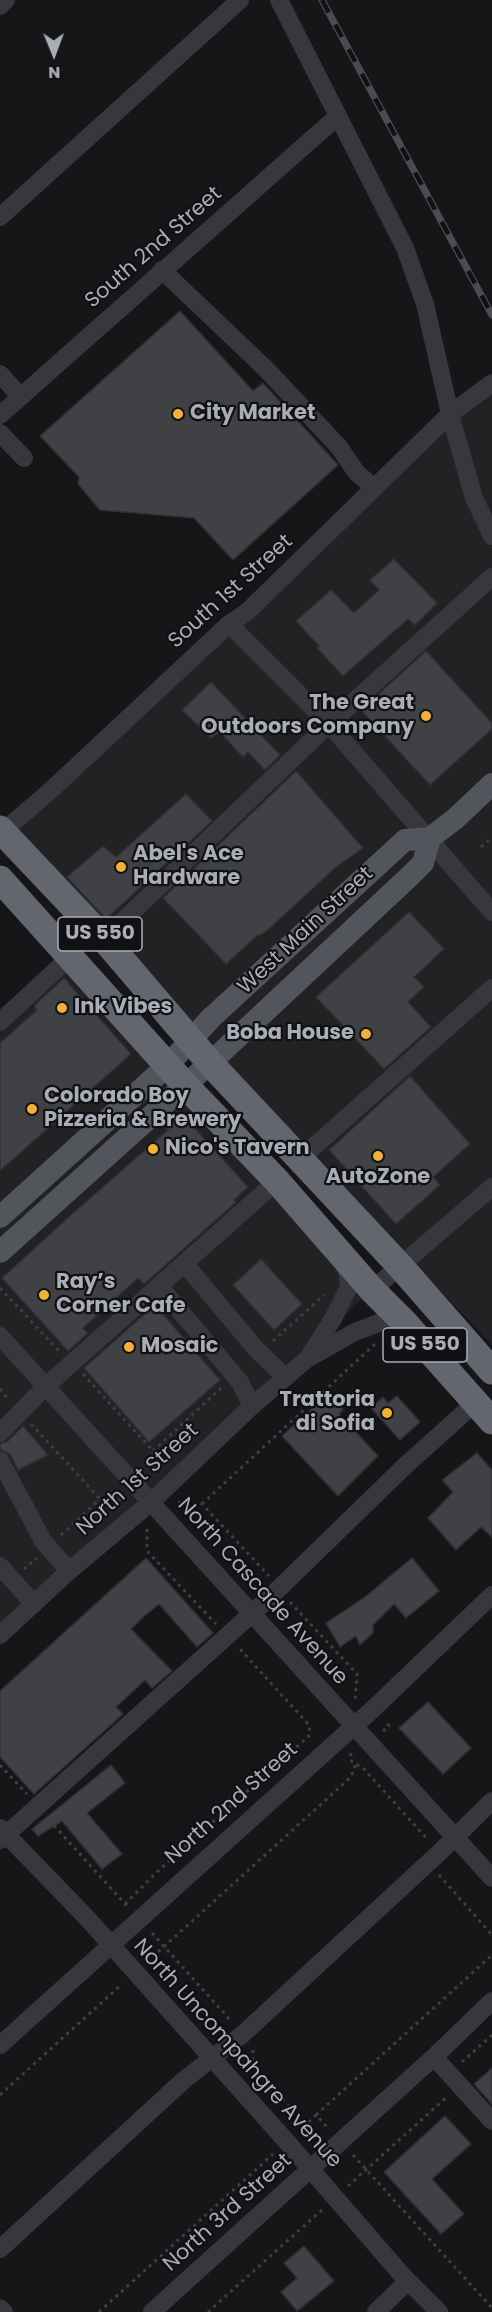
<!DOCTYPE html>
<meta charset="utf-8">
<style>
body{margin:0}
#map{position:relative;width:492px;height:2312px;overflow:hidden;background:#161618;font-family:Poppins,sans-serif}
canvas{display:block}
.north{position:absolute;left:24px;top:24px;width:60px;height:60px;-webkit-text-stroke:4px #111113;paint-order:stroke;rotate:179deg;font-size:16px;font-weight:700;line-height:24px;text-align:center;color:#a8adb8}
.north::after{content:'';display:block;margin:auto;width:21px;height:27px;background:#a8adb8;clip-path:polygon(50% 0,100% 100%,50% 72%,0 100%)}
</style>
<div id="map">
<canvas width="492" height="2312"></canvas>
<div class="north">N</div>
</div>
<script>
const c = document.querySelector('canvas').getContext('2d');
c.lineJoin = 'round';
function paint(path, color) { c.fillStyle = color; c.fill(path, 'evenodd'); }
const poly = rows => new Path2D(rows.map(r => 'M' + r).join(''));
function strokePath(path, color, width, dash) { c.strokeStyle = color; c.lineWidth = width; c.lineCap = dash ? 'butt' : 'round'; c.setLineDash(dash || []); c.stroke(path); }
function write(font, color, halo, rows, align = 'center') {
  c.font = font + ' Poppins,sans-serif'; c.lineWidth = 4.5; c.setLineDash([]); c.textBaseline = 'middle'; c.strokeStyle = halo; c.fillStyle = color; for (const [text, x, y, turn = 0] of rows) {
    c.save(); c.translate(x, y); c.rotate((+turn || 0) * Math.PI / 180); c.textAlign = isNaN(turn) ? turn : align; if (halo) c.strokeText(text, 0, 0); c.fillText(text, 0, 0); c.restore();
  }
}
paint(poly([
 [492,380,492,1345,3,832],
 [70,957,372,1290,0,1629,0,1021]
]), '#222225');
const building = poly([
 [180,311,253,391,263,383,338,465,233,560,194,518,100,510,78,484,79,477,40,436,180,311],
 [394,559,437,603,415,625,408,619,343,676,317,648,319,646,296,621,331,590,354,613,379,590,370,580,394,559],
 [426,651,492,723,492,729,430,785,361,710,426,651],
 [211,682,280,755,265,770,248,752,243,757,220,732,211,738,182,710,211,682],
 [296,771,363,848,336,867,270,928,259,936,258,935,226,964,163,898,296,771],
 [186,794,212,821,106,919,67,877,103,846,116,857,186,794],
 [409,912,444,949,414,977,424,987,408,1002,431,1027,384,1069,316,997,409,912],
 [64,978,131,1054,0,1171,0,1043,37,1010,34,1006,64,978],
 [410,1076,470,1144,433,1177,440,1185,396,1224,329,1150,410,1076],
 [181,1113,248,1187,234,1200,236,1202,144,1284,138,1278,83,1328,88,1333,68,1351,2,1278,71,1215,168,1130,165,1127,181,1113],
 [261,1259,302,1304,274,1330,233,1285,261,1259],
 [155,1305,220,1380,149,1442,84,1368,155,1305],
 [328,1394,343,1410,339,1414,378,1456,338,1496,282,1436,328,1394],
 [397,1396,420,1422,400,1440,371,1408,383,1397,388,1403,397,1396],
 [23,1426,48,1455,18,1470,10,1454,0,1449,0,1444,8,1441,23,1426],
 [477,1453,492,1470,492,1537,481,1527,456,1550,428,1518,453,1492,442,1480,477,1453],
 [146,1558,213,1633,197,1647,159,1604,142,1618,131,1629,172,1671,152,1688,145,1680,116,1707,123,1714,34,1794,0,1757,0,1691,146,1558],
 [412,1558,439,1591,406,1618,394,1604,373,1625,373,1633,360,1645,356,1636,340,1647,326,1623,365,1597,412,1558],
 [428,1702,471,1748,443,1774,399,1728,428,1702],
 [111,1765,125,1783,87,1813,122,1854,102,1869,62,1821,38,1836,32,1829,111,1765],
 [492,2068,492,2104,474,2084,492,2068],
 [445,2116,471,2144,432,2179,464,2214,441,2234,384,2172,445,2116],
 [304,2246,334,2281,297,2311,281,2292,297,2278,284,2263,304,2246]
]);
paint(building, '#404145');
strokePath(building, '#303034', 1.5);
strokePath(poly([
 [481,847,492,837],
 [0,1288,59,1351],
 [273,1341,324,1295],
 [83,1374,153,1451,152,1474],
 [0,1389,8,1399],
 [31,1424,100,1499,123,1500],
 [153,1451,221,1388],
 [178,1502,202,1504,269,1576],
 [202,1504,375,1344],
 [147,1529,147,1551,216,1624],
 [61,1535,100,1499],
 [24,1569,37,1558],
 [290,1602,357,1674,355,1701],
 [383,1731,389,1726,385,1721],
 [351,1753,350,1760,364,1769,428,1840],
 [0,1765,27,1794],
 [49,1820,127,1906],
 [439,1875,492,1935],
 [125,1904,157,1872,310,1735,309,1725,239,1648],
 [152,1933,232,2022],
 [147,1962,351,1777,356,1764],
 [253,2050,253,2063,256,2070,306,2124,316,2115,328,2128],
 [462,2062,492,2035],
 [0,2095,122,1984],
 [316,2115,492,1955],
 [353,2155,492,2308],
 [348,2186,448,2096],
 [99,2312,273,2154],
 [208,2312,323,2209]
]), '#3d3f44', 3, [3, 4.5]);
strokePath(poly([
 [279,0,405,248,425,304,450,414,474,498,492,536],
 [0,6,6,0],
 [0,217,240,0],
 [162,270,267,370,339,447,356,472,374,488],
 [0,374,20,396],
 [0,415,338,116],
 [0,433,24,458],
 [229,624,329,724,492,912],
 [0,834,50,791,229,624,247,612,450,414,492,383],
 [104,939,329,724,492,577],
 [0,1022,70,957],
 [302,1161,309,1151,492,988],
 [184,1263,256,1349,285,1377],
 [159,1286,240,1382,252,1406],
 [372,1290,492,1187],
 [0,1336,492,1878],
 [310,1355,333,1319,349,1287,348,1274,343,1262],
 [0,1433,45,1387,277,1181],
 [0,1460,43,1541,69,1571],
 [0,1566,34,1604],
 [0,1635,69,1571,150,1503,252,1406,307,1359,355,1332,381,1322,404,1322],
 [0,1828,87,1918,287,2142,402,2275,439,2312],
 [0,1840,267,1600,406,1465,475,1403],
 [0,2045,373,1709,492,1595],
 [434,2057,492,2121],
 [0,2249,184,2080,243,2034,441,1851,492,1801],
 [0,2308,4,2312],
 [152,2312,434,2057,492,2001],
 [376,2312,408,2281]
]), '#37383d', 18);
strokePath(poly([
 [0,1217,168,1065,211,1018,392,852,405,840,430,838,455,819,492,784],
 [0,1252,210,1063,411,875,423,863,430,838]
]), '#53555c', 22);
strokePath(poly([
 [0,829,104,939,210,1063,400,1266,492,1371],
 [0,879,185,1085,277,1181,372,1290,404,1322,492,1421]
]), '#63666e', 27);
const rail = poly([
 [322,0,492,315]
]);
strokePath(rail, '#4a4c52', 7);
strokePath(rail, '#111113', 4.5, [14]);
for (const [x, y, r, color] of [
 [178,414,6,"#f2b134"],
 [426,716,6,"#f2b134"],
 [121,867,6,"#f2b134"],
 [62,1008,6,"#f2b134"],
 [366,1034,6,"#f2b134"],
 [32,1109,6,"#f2b134"],
 [153,1149,6,"#f2b134"],
 [378,1156,6,"#f2b134"],
 [44,1295,6,"#f2b134"],
 [129,1347,6,"#f2b134"],
 [387,1413,6,"#f2b134"]
]) { const dot = new Path2D(); dot.arc(x, y, r, 0, 2 * Math.PI); c.fillStyle = color; c.fill(dot); strokePath(dot, '#111113', 2); }
for (const [x, y, w] of [
 [100,934,84],
 [425,1345,84]
]) { const box = new Path2D(); box.roundRect(x - w / 2, y - 17, w, 34, 4.5); c.fillStyle = '#111113'; c.fill(box); strokePath(box, '#a8adb8', 1.5); }
write('bold 20px', '#a8adb8', null, [
 ["US 550",100,934],
 ["US 550",425,1345]
]);
write('21px', '#a8adb8', '#111113', [
 ["South 2nd Street",154,248,-41],
 ["South 1st Street",231,592,-42],
 ["West Main Street",306,931,-43],
 ["North 1st Street",138,1480,-42],
 ["North Cascade Avenue",262,1592,48],
 ["North 2nd Street",232,1804,-42],
 ["North Uncompahgre Avenue",237,2054,48],
 ["North 3rd Street",228,2213,-42]
]);
write('bold 21px', '#a8adb8', '#111113', [
 ["City Market",190,414],
 ["The Great",414,704,"right"],
 ["Outdoors Company",414,728,"right"],
 ["Abel's Ace",133,855],
 ["Hardware",133,879],
 ["Ink Vibes",74,1008],
 ["Boba House",354,1034,"right"],
 ["Colorado Boy",44,1097],
 ["Pizzeria & Brewery",44,1121],
 ["Nico's Tavern",165,1149],
 ["AutoZone",378,1178,"center"],
 ["Ray’s",56,1283],
 ["Corner Cafe",56,1307],
 ["Mosaic",141,1347],
 ["Trattoria",375,1401,"right"],
 ["di Sofia",375,1425,"right"]
], 'left');
</script>
